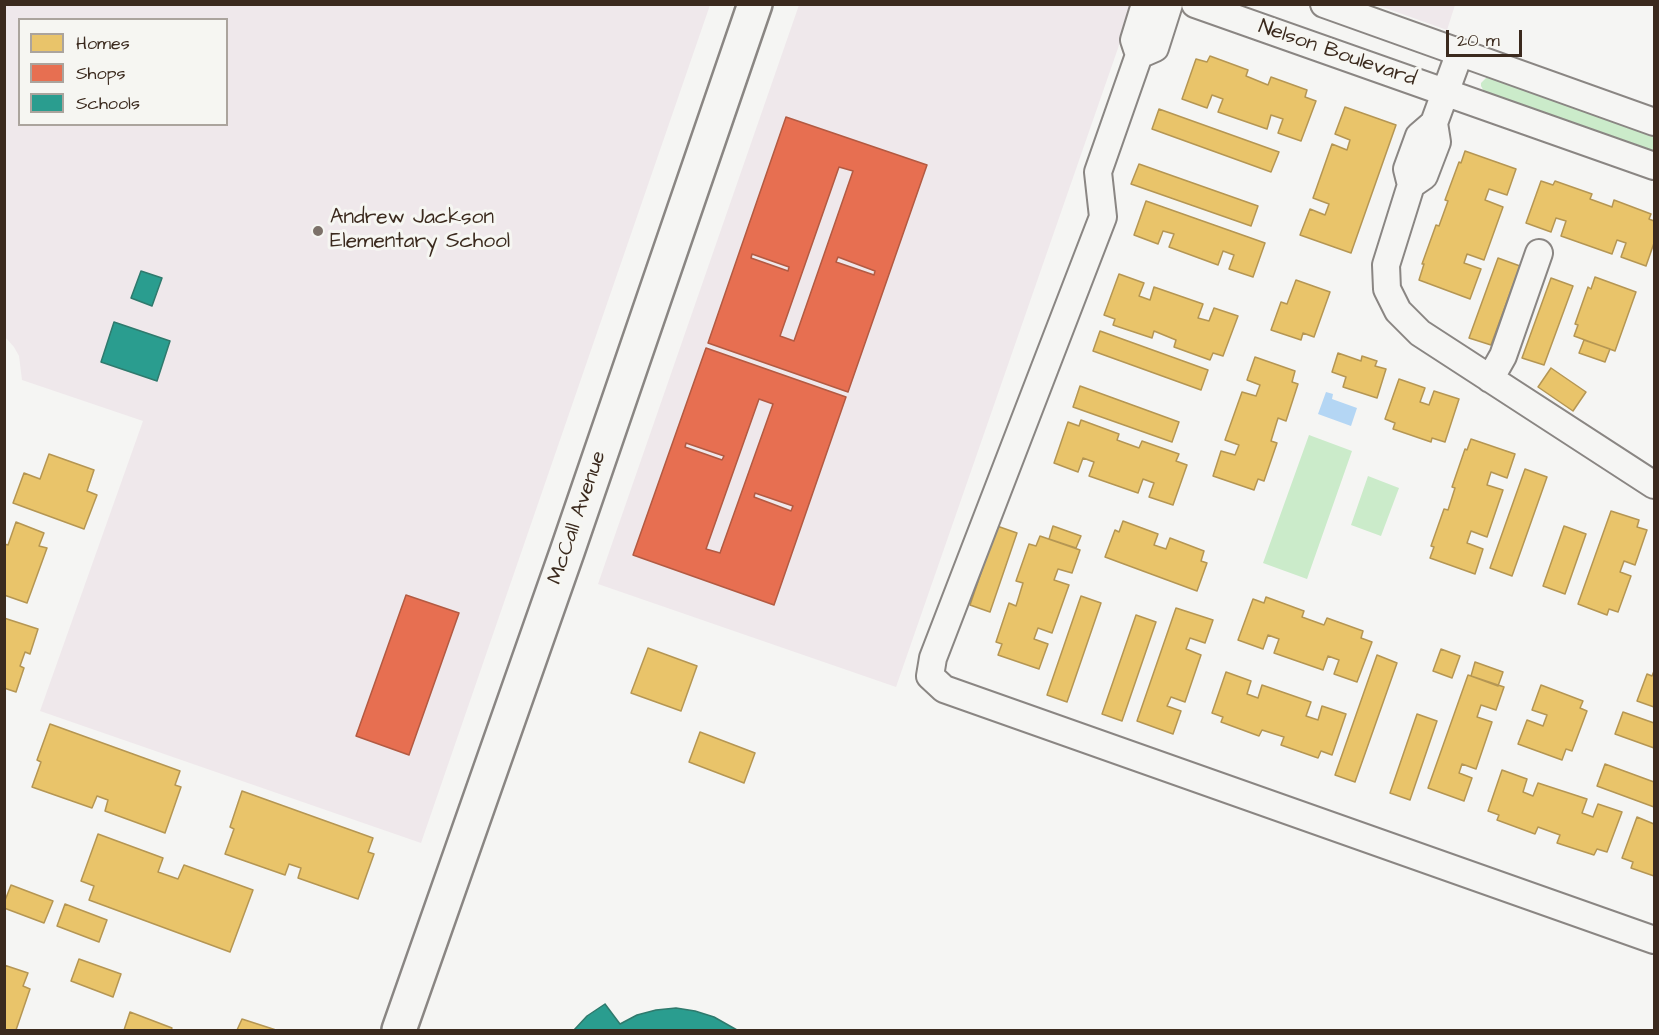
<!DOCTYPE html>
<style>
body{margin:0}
#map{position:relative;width:1659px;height:1035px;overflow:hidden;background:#f5f5f3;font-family:"Architects Daughter",sans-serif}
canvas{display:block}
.frame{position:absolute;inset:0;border:6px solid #3b2a1e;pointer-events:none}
.legend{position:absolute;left:18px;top:18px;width:210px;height:108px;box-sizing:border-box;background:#f6f6f2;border:2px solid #aba49d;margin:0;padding:8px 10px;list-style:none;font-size:18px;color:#3b2a1e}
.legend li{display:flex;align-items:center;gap:12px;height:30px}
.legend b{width:30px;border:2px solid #aba49d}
.scale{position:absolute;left:1446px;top:30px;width:76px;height:27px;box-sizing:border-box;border:3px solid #3b2a1e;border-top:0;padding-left:8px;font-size:18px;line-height:21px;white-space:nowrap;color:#3b2a1e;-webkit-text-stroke:4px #f6f6f2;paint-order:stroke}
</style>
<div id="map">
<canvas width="1659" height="1035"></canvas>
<div class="frame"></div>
<ul class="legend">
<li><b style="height:16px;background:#e9c46a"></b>Homes</li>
<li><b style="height:16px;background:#e76f51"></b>Shops</li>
<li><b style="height:16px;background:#2a9d8f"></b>Schools</li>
</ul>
<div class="scale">20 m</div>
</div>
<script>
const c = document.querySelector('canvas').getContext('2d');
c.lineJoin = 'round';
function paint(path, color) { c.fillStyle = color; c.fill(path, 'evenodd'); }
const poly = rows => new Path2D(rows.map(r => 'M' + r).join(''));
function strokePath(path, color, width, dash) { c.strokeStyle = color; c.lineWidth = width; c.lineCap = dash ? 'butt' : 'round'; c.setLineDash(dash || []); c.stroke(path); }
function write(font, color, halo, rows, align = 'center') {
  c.font = font + ' "Architects Daughter",sans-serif'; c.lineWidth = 6; c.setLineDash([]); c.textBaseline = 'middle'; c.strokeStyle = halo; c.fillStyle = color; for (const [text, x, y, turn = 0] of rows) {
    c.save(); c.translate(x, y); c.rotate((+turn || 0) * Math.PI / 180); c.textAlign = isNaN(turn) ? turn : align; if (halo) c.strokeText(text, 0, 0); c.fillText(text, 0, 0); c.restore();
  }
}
paint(poly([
 [5,5,710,5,421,843,40,711,143,421,22,380,19,356,14,347,5,337],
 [20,20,226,20,226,124,20,124],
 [799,5,1133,5,896,687,598,584],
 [1377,5,1455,5,1447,30]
]), '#efe8eb');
paint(poly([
 [1487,77,1491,77,1654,135,1654,153,1485,93,1481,86,1481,83],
 [1309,435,1352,451,1307,579,1263,563],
 [1368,476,1399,488,1381,536,1351,525]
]), '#cbebca');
paint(poly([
 [1326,392,1333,394,1332,399,1357,408,1351,426,1318,414]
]), '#b4d6f4');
const homes = poly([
 [1210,56,1248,70,1246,76,1268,85,1271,77,1307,90,1305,97,1316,101,1301,141,1278,133,1283,119,1271,115,1267,129,1218,112,1223,99,1212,95,1207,108,1182,99,1196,59,1207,62,1210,56],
 [1345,107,1396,125,1351,253,1300,235,1310,209,1325,215,1329,204,1313,198,1332,144,1347,150,1350,140,1335,134,1345,107],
 [1159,109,1279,152,1271,172,1152,129,1159,109],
 [1465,151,1516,169,1507,195,1489,189,1485,200,1503,207,1484,260,1467,254,1464,263,1481,269,1470,299,1419,280,1424,264,1422,264,1436,225,1439,226,1448,201,1445,200,1459,162,1461,163,1465,151],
 [1139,164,1258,206,1251,226,1131,184,1139,164],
 [1541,181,1553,185,1555,181,1592,194,1590,199,1612,207,1614,200,1651,214,1649,219,1654,221,1654,243,1646,266,1621,257,1626,243,1617,240,1612,254,1561,236,1566,221,1556,218,1551,232,1526,223,1541,181],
 [1146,201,1265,243,1253,277,1229,269,1234,255,1223,251,1218,265,1169,247,1174,234,1163,231,1158,244,1134,235,1146,201],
 [1498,258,1520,266,1491,345,1469,338,1498,258],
 [1119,274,1144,283,1139,296,1150,300,1154,287,1203,304,1198,318,1209,321,1214,308,1238,316,1223,356,1213,353,1210,360,1174,347,1176,340,1154,331,1152,338,1113,325,1115,319,1104,315,1119,274],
 [1595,277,1636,292,1615,351,1574,336,1578,325,1575,324,1588,287,1591,289,1595,277],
 [1551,278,1573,286,1544,365,1522,358,1551,278],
 [1296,280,1330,292,1314,337,1303,333,1301,340,1271,330,1281,302,1287,304,1296,280],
 [1100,331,1208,370,1201,390,1093,351,1100,331],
 [1584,340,1610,349,1605,362,1579,353,1584,340],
 [1338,353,1361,361,1362,356,1377,361,1375,366,1386,369,1377,398,1343,387,1346,377,1332,372,1338,353],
 [1255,357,1295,371,1292,382,1298,384,1286,421,1278,418,1271,441,1277,443,1264,481,1258,479,1254,490,1213,476,1221,451,1235,455,1239,445,1225,440,1242,392,1256,396,1260,385,1247,380,1255,357],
 [1551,368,1586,392,1573,411,1538,387,1551,368],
 [1399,379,1425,388,1420,402,1429,405,1434,391,1459,399,1445,442,1432,438,1431,442,1393,429,1395,423,1385,419,1399,379],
 [1080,386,1179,422,1172,442,1073,407,1080,386],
 [1081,420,1119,434,1117,440,1139,448,1142,441,1179,454,1176,461,1187,465,1173,505,1149,497,1154,483,1143,479,1138,493,1089,476,1094,462,1083,458,1078,472,1054,463,1068,422,1079,426,1081,420],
 [1471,439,1515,454,1507,478,1491,472,1487,485,1503,490,1487,537,1471,531,1467,543,1483,549,1475,574,1430,558,1434,547,1431,546,1444,509,1448,510,1455,488,1452,487,1465,449,1467,450,1471,439],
 [49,454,94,470,87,491,97,495,84,529,13,503,24,473,40,479,49,454],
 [1525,469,1547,477,1512,576,1490,568,1525,469],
 [1611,511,1639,520,1637,527,1647,530,1635,565,1624,561,1620,572,1631,576,1618,612,1609,609,1607,615,1578,604,1611,511],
 [1123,521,1158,534,1154,545,1166,549,1170,538,1204,551,1201,561,1207,563,1197,591,1105,557,1115,530,1119,532,1123,521],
 [16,522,44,533,39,546,47,548,27,603,4,595,4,544,8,545,16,522],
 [997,526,1017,533,990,612,970,605,997,526],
 [1053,526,1081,536,1076,548,1049,539,1053,526],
 [1564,526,1586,534,1565,594,1543,586,1564,526],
 [1040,536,1080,550,1072,573,1058,569,1054,580,1069,585,1052,633,1038,628,1034,639,1048,644,1039,669,998,655,1002,644,996,642,1009,603,1016,606,1023,583,1016,581,1029,544,1036,546,1040,536],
 [1081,596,1101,603,1067,702,1047,695,1081,596],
 [1266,597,1304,611,1302,617,1324,625,1327,618,1363,631,1361,638,1372,642,1357,682,1334,674,1339,660,1328,656,1323,670,1274,653,1279,639,1268,635,1263,649,1238,640,1253,599,1264,603,1266,597],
 [1176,608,1213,620,1205,643,1190,638,1186,649,1201,655,1185,702,1171,697,1167,706,1181,711,1173,734,1137,721,1176,608],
 [1136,615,1156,622,1122,721,1102,714,1136,615],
 [4,618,38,629,30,654,25,652,20,666,24,668,16,692,4,688,4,618],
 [648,648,697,666,681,711,631,693,648,648],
 [1441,649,1460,656,1452,678,1433,671,1441,649],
 [1377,655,1397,663,1355,782,1335,775,1377,655],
 [1475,662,1503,672,1498,686,1471,676,1475,662],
 [1654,671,1654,707,1637,701,1647,674,1652,676,1654,671],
 [1226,672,1251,681,1247,694,1258,698,1262,685,1311,702,1306,716,1318,720,1322,706,1346,714,1332,755,1321,751,1318,758,1281,745,1284,737,1262,730,1259,736,1221,722,1223,717,1212,713,1226,672],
 [1468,675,1504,687,1496,710,1481,705,1477,717,1492,722,1476,769,1462,764,1459,773,1472,778,1464,801,1428,788,1468,675],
 [1541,685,1583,701,1580,708,1587,711,1572,751,1566,749,1562,760,1518,744,1527,720,1543,726,1547,715,1532,710,1541,685],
 [1623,712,1654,723,1654,748,1615,734,1623,712],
 [1417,714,1437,721,1410,800,1390,793,1417,714],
 [50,724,180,771,175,785,181,787,165,833,105,811,108,800,97,796,92,808,32,787,41,762,37,760,50,724],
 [700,732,755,753,744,783,689,762,700,732],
 [1605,764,1654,782,1654,807,1597,786,1605,764],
 [1502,770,1527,779,1523,792,1533,796,1538,783,1587,799,1582,813,1593,817,1598,804,1622,812,1607,852,1597,849,1594,855,1557,843,1560,835,1538,827,1535,834,1497,820,1499,815,1488,811,1502,770],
 [242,791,373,838,368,852,374,854,358,899,298,878,301,868,289,864,285,875,225,854,234,829,230,827,242,791],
 [1637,817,1654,824,1654,876,1631,868,1633,862,1622,858,1637,817],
 [98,834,163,858,158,872,178,879,184,865,253,890,230,952,89,900,94,886,81,881,98,834],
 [11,885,53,901,44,923,4,908,4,903,11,885],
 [65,904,107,920,99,942,57,926,65,904],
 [79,959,121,974,113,997,71,981,79,959],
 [4,965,28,973,23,986,30,989,16,1030,4,1030,4,965],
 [130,1012,172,1028,171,1030,124,1030,130,1012],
 [242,1019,276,1030,237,1030,242,1019]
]);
paint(homes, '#e9c46a');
strokePath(homes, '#b59653', 1.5);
const shops = poly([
 [786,117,927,165,848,392,708,343,786,117],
 [839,167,853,171,794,341,780,336,839,167],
 [752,254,789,267,788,271,751,258,752,254],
 [838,257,875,271,874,275,836,262,838,257],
 [706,348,846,397,774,605,633,555,706,348],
 [759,399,773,404,720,553,706,549,759,399],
 [686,443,724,456,722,460,685,447,686,443],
 [755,493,793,506,791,511,754,497,755,493],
 [406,595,459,613,409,755,356,736,406,595]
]);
paint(shops, '#e76f51');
strokePath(shops, '#b35a42', 1.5);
const schools = poly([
 [141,271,162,278,152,306,131,298,141,271],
 [114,322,170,341,157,381,101,362,114,322],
 [605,1004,620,1024,637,1015,656,1010,676,1008,695,1011,714,1017,737,1030,574,1030,587,1016,605,1004]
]);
paint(schools, '#2a9d8f');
strokePath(schools, '#2f7a6d', 1.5);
const street = poly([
 [1145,4,1134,40,1139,55,1098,172,1103,217,933,658,930,676,944,689,1654,940],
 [1195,4,1654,166],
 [1324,4,1654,122],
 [1139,55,1155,48,1169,4],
 [1434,123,1419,136,1407,169,1411,185,1424,176,1437,142,1434,123,1460,52],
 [1411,185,1386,265,1387,289,1398,311,1420,333,1654,485],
 [1490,379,1503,356,1539,253]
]);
const secondary = poly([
 [399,1030,567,552,755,4]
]);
strokePath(street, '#8a8683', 30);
strokePath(secondary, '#8a8683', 38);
strokePath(street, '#f5f5f3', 26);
strokePath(secondary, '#f5f5f3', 33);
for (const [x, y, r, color] of [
 [318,231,6,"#7c7169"]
]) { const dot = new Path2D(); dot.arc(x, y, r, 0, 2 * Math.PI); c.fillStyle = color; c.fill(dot); strokePath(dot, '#f6f6f2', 2); }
write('21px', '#3b2a1e', '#f6f6f2', [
 ["Nelson Boulevard",1337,54,19],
 ["McCall Avenue",578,518,-71]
]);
write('21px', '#3b2a1e', '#f6f6f2', [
 ["Andrew Jackson",330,219],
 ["Elementary School",330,243]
], 'left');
</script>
